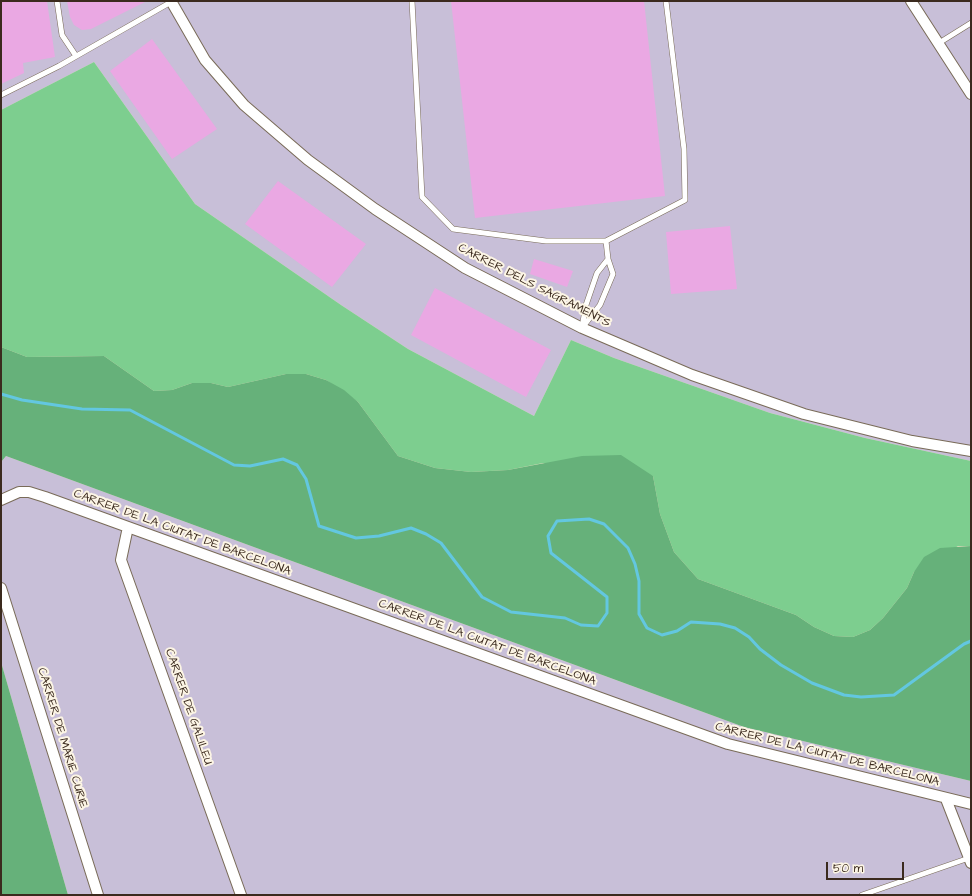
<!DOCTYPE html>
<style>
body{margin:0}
#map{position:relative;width:972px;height:896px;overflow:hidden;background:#ebe4c3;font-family:"Architects Daughter",sans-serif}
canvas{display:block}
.frame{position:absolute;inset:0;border:2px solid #3b2a1e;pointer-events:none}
.scale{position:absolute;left:826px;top:862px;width:78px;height:18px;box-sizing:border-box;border:2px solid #3b2a1e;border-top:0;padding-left:5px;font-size:12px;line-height:14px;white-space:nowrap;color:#3b2a1e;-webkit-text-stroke:3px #fcf5e5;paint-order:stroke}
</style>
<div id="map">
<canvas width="972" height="896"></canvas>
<div class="frame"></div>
<div class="scale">50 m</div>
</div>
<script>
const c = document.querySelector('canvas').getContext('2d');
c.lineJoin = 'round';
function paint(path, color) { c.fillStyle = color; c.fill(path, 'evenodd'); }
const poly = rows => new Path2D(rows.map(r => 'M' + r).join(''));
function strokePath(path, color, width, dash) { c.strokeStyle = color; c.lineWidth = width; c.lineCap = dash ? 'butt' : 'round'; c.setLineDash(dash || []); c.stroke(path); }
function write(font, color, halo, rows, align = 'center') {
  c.font = font + ' "Architects Daughter",sans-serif'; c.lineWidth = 4; c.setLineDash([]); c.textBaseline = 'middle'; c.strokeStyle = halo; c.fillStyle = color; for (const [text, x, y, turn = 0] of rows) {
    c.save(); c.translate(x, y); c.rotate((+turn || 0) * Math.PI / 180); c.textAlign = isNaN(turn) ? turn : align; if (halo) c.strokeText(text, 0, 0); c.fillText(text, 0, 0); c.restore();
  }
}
paint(poly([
 [1,1,971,1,971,461,865,438,770,413,614,358,571,340,534,416,408,349,341,305,195,204,94,62,1,110],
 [6,456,744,727,971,781,971,895,68,895,1,662,1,462]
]), '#c8bfd8');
paint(poly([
 [94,62,195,204,341,305,408,349,534,416,571,340,614,358,770,413,865,438,971,461,971,546,958,546,914,572,907,588,883,618,870,630,853,637,834,636,814,627,796,615,698,579,674,552,660,514,653,476,543,463,508,470,471,472,435,468,398,456,358,402,326,380,306,374,286,374,228,387,211,383,192,383,172,390,154,391,104,356,27,357,1,347,1,110]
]), '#7dce8f');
paint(poly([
 [1,347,27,357,104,356,154,391,172,390,192,383,211,383,228,387,286,374,306,374,326,380,344,390,358,402,398,456,435,468,471,472,508,470,582,456,621,455,653,476,660,514,674,552,698,579,796,615,814,627,834,636,853,637,870,630,883,618,907,588,914,572,924,557,940,548,971,546,971,781,744,727,6,456,1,462],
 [1,662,68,895,1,895]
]), '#66b17a');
strokePath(poly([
 [1,394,22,400,82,409,130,410,234,465,250,466,283,459,297,465,306,479,319,526,356,538,379,536,411,528,426,534,441,543,482,597,511,612,565,618,581,625,598,626,607,613,607,597,551,553,548,536,557,521,589,519,604,524,628,548,635,564,639,581,639,614,647,628,662,635,677,631,691,622,720,624,735,628,749,637,760,649,781,665,812,683,844,695,861,697,894,695,964,644,971,641]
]), '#63c7e0', 3);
paint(poly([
 [1,1,47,1,55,57,23,63,24,73,1,84],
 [67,1,147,1,91,29,82,30,74,25,70,17],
 [451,1,644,1,665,196,475,218],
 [152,39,217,129,172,159,110,71],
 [278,181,366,244,332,287,245,224],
 [730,226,737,289,671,294,666,232],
 [534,259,573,271,567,287,530,274],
 [435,288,551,350,526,397,411,335]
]), '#eaa8e3');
const service = poly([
 [57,1,62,35,76,56],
 [412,1,422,197,453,229,546,241,606,241,685,200,684,149,666,1],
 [939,43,971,23],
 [1,95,59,66,171,2],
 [582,327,586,305,597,273,608,259],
 [582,328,600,305,613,274,608,259,606,241],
 [862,895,969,858]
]);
const minor = poly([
 [171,1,205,60,244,105,308,160,375,209,465,268,582,328,692,375,804,414,912,441,971,451],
 [911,1,971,94],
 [1,500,19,492,29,492,45,497,728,744,971,804],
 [128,527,121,560,241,895],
 [1,588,98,895],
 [946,799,971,863]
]);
strokePath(service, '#796b58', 6);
strokePath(minor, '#796b58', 12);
strokePath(service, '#fff', 5);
strokePath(minor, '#fff', 10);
write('12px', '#3b2a1e', '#fcf5e5', [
 ["CARRER DELS SAGRAMENTS",534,286,27],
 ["CARRER DE LA CIUTAT DE BARCELONA",182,533,20],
 ["CARRER DE LA CIUTAT DE BARCELONA",487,643,20],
 ["CARRER DE GALILEU",188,707,71],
 ["CARRER DE MARIE CURIE",62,738,73],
 ["CARRER DE LA CIUTAT DE BARCELONA",827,755,14]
]);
</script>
